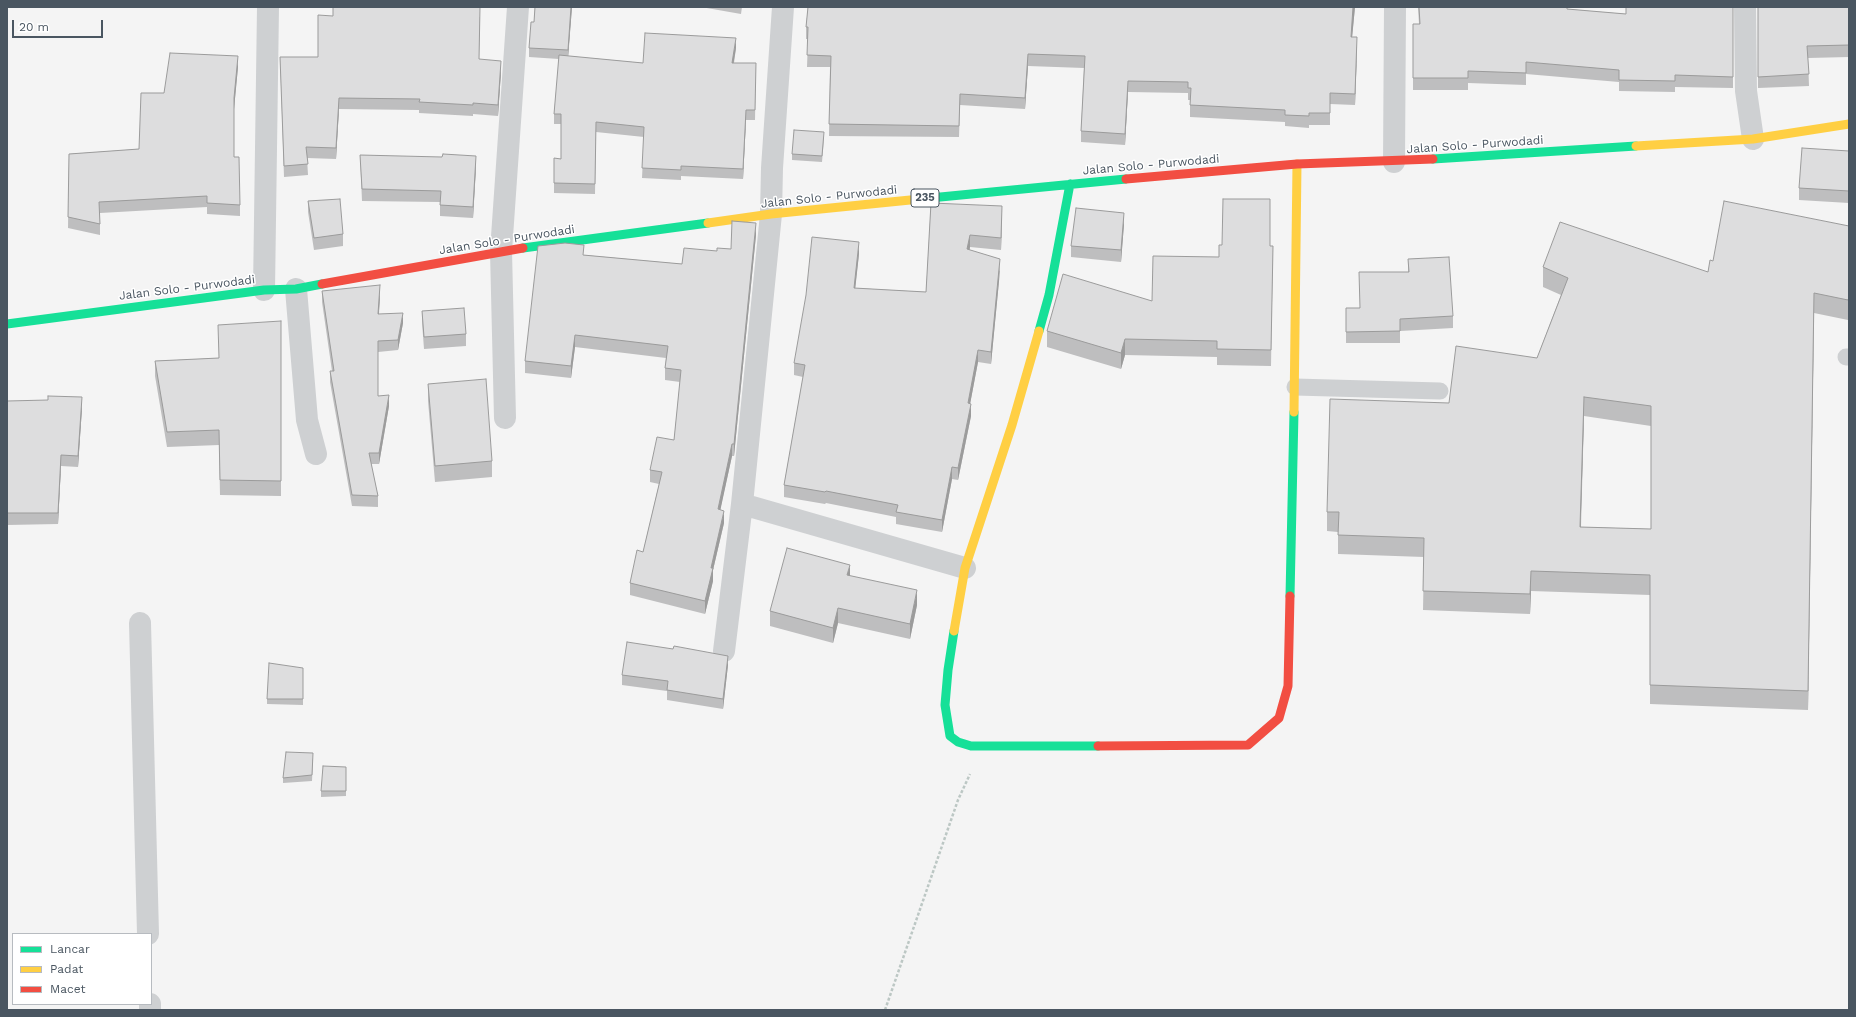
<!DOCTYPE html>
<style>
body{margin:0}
#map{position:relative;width:1856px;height:1017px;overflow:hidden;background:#f4f4f4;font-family:"Work Sans",sans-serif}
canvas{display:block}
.frame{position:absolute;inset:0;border:8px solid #4a5661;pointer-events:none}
.legend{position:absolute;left:12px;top:933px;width:140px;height:72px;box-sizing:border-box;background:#fff;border:1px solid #b7bbc0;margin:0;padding:5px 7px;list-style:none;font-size:12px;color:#4a5661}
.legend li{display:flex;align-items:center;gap:8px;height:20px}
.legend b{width:20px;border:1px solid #b7bbc0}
.scale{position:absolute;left:12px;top:20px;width:91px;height:18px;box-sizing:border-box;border:2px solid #4a5661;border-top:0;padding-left:5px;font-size:12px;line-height:14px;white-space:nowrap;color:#4a5661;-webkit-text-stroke:3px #fff;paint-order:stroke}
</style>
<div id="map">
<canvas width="1856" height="1017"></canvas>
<div class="frame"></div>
<ul class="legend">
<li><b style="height:5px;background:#16e098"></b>Lancar</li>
<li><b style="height:5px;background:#ffcf43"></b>Padat</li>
<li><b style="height:5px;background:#f24e42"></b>Macet</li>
</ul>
<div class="scale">20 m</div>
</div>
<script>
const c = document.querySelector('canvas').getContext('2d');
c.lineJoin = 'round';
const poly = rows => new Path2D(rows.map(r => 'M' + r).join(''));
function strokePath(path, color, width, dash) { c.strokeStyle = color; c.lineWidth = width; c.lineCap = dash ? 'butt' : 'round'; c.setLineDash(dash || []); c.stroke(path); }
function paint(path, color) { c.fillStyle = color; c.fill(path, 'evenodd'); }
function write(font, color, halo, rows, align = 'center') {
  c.font = font + ' "Work Sans",sans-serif'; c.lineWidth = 3; c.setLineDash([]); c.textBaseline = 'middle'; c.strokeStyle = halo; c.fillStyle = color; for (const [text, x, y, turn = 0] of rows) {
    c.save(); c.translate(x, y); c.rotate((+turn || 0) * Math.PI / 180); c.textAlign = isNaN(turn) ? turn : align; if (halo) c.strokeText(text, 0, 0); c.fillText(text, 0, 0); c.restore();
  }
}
strokePath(poly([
 [885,1010,958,800,970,774]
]), '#bcc7c4', 2.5, [3, 2]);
strokePath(poly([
 [1846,357,1849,357],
 [1295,387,1440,391]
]), '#ced0d2', 17);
strokePath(poly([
 [1745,7,1746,91,1753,139],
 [1394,162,1395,7],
 [296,289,307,420,316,454],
 [264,290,268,7],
 [505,418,501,251,518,7],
 [742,504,965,568],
 [140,623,148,934],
 [724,651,742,504,771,214,772,168,783,7],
 [150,1004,150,1010]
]), '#ced0d2', 22);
strokePath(poly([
 [1433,159,1636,146],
 [930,198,1126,179],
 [523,248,708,223],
 [7,324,264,290,296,289,322,284],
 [1039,331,1049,295,1070,184],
 [1290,596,1294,412],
 [954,631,948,670,945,705,950,736,958,742,971,746,1098,746]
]), '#16e098', 9);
strokePath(poly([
 [1636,146,1753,139,1849,124],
 [708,223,771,214,930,198],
 [1294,412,1297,164],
 [954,631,965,568,1012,425,1039,331]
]), '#ffcf43', 9);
strokePath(poly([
 [1126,179,1297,164,1433,159],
 [322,284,523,248],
 [1098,746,1248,745,1279,718,1288,686,1290,596]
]), '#f24e42', 9);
paint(poly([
 [535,7,572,7,568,56,643,63,736,48,734,63,756,63,755,120,746,120,743,179,681,176,681,180,642,178,644,137,596,132,595,194,554,193,554,158,561,159,561,124,554,124,554,114,559,59,529,57,529,48,534,22],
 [701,7,742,7,741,14],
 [808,7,1355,7,1352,37,1357,49,1355,105,1330,104,1330,125,1309,125,1309,128,1285,126,1285,122,1190,117,1190,100,1188,100,1188,93,1128,92,1125,145,1081,142,1081,131,1084,68,1028,66,1025,109,960,105,959,137,829,136,830,67,807,67,808,39,806,39,806,27],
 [1418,7,1567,7,1567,9,1626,14,1733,7,1733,88,1675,87,1675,92,1619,91,1619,82,1526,74,1526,85,1468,83,1468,90,1413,90,1413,24,1419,24],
 [1758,7,1849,7,1849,57,1808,58,1809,86,1758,88],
 [333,16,480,17,479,59,501,72,498,116,473,114,473,116,419,113,419,110,339,109,336,159,307,158,308,175,284,177,280,57,318,57],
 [238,67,234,109,234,157,240,205,240,216,207,214,207,207,100,213,100,235,68,228,69,154,139,149,164,93],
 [824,138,822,162,792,160,792,154],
 [1849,151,1849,203,1799,200,1799,188],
 [360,155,476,167,473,218,440,216,440,202,362,201],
 [308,201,343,234,343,246,314,250,308,212],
 [931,203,1002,218,1001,250,970,247,970,250,1000,271,991,364,978,362,970,404,971,416,958,480,952,479,942,532,896,524,896,517,826,503,825,504,784,497,784,485,803,377,794,375,794,363,859,254,855,288,926,292],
 [1124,224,1121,262,1071,257,1071,246],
 [1849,226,1849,317,1848,320,1814,313,1808,710,1650,704,1650,595,1531,591,1530,614,1423,610,1424,557,1338,554,1338,532,1327,531,1327,512,1449,403,1537,358,1561,295,1543,287,1543,267,1708,272,1713,261],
 [1584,416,1651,426,1651,529,1581,527],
 [756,235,734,456,732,456,720,510,724,523,713,570,713,581,705,614,630,595,630,583,643,552,659,484,650,482,650,470,674,440,680,382,665,380,665,368,666,358,575,347,571,378,525,373,525,361,584,255,682,264,717,251,731,249],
 [1270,246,1273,246,1271,366,1217,365,1217,357,1125,355,1121,369,1047,347,1047,331,1152,301,1219,257],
 [1408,259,1453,316,1453,328,1400,331,1400,343,1346,343,1346,308,1359,308,1408,272],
 [322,291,380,296,379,314,403,323,398,350,378,352,378,396,389,406,379,464,371,464,378,496,378,507,352,506,330,382,330,371,332,371,322,302],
 [422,311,466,334,466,346,424,349,422,322],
 [281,321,281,496,220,495,219,445,167,447,155,376,155,361,219,358],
 [428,384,492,461,492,477,435,482,428,401],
 [7,401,82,408,78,467,61,466,58,524,7,525],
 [850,576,917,605,910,639,838,623,833,643,770,626,770,611],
 [728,665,723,709,667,700,667,691,622,685,622,675],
 [267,699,303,699,303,705,267,704],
 [313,759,312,781,283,783,283,778],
 [346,767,346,796,321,797,321,791]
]), '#bebebf');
paint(poly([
 [571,7,572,7,568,59,568,50],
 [1353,7,1355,7,1351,49,1351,37],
 [1357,37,1357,49,1355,105,1355,94],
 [736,38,736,48,732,72,732,63],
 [1028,54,1028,66,1025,109,1025,98],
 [238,56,238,67,234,109,234,98],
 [501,61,501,72,498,116,498,105],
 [1128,81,1128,92,1125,145,1125,134],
 [339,98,339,109,336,159,336,148],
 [746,110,746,120,743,179,743,169],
 [476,156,476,167,473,218,473,207],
 [1002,206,1002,218,1001,250,1001,238],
 [1124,213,1124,224,1121,262,1121,250],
 [756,223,756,235,734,456,734,444],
 [970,235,970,247,967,261,967,249],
 [859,242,859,254,854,300,854,288],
 [1000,259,999,281,991,364,991,352],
 [380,285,380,296,378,325,378,314],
 [1814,293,1814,313,1808,710,1808,691],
 [1849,297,1849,317,1848,320,1848,300],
 [403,313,403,323,398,350,398,340],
 [575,335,575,347,571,378,571,366],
 [1125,339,1125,355,1121,369,1121,353],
 [978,350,978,362,968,415,968,403],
 [389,395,389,406,379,464,379,453],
 [82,397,82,408,78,467,78,456],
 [1584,397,1584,416,1580,546,1580,527],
 [971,404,971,416,958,480,958,468],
 [732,444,732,456,718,521,718,509],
 [61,455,61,466,58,524,58,513],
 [952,467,952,479,942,532,942,520],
 [724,511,724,523,713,570,713,581,705,614,705,601,711,568],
 [850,565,850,579,847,575],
 [1531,571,1531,591,1530,614,1530,594],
 [917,590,917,605,910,639,910,624],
 [838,608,838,623,833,643,833,628],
 [728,656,728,665,723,709,723,699]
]), '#9b9b9b');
const building = poly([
 [333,7,480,7,479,59,501,61,498,105,473,103,473,105,419,102,420,99,339,98,336,148,306,147,308,164,284,166,280,57,318,57,318,15,333,16,333,7],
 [535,7,571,7,568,50,529,48,531,22,534,22,535,7],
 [808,7,1353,7,1351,37,1357,37,1355,94,1330,93,1330,113,1309,113,1309,116,1285,115,1285,110,1190,105,1191,88,1188,88,1188,82,1128,81,1125,134,1081,131,1085,56,1028,54,1025,98,960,94,959,126,829,124,831,56,807,55,808,27,806,27,808,7],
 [1419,7,1567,7,1567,9,1626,14,1626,7,1733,7,1733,77,1675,75,1675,81,1619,80,1619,70,1526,62,1526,73,1468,71,1468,78,1413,78,1413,24,1420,24,1419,7],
 [1758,7,1849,7,1849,45,1807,46,1809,74,1758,77,1758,7],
 [645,33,736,38,732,63,756,63,755,110,746,110,743,169,681,166,681,170,642,168,644,127,596,122,595,184,554,183,554,158,561,159,561,114,554,114,559,55,643,63,645,33],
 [170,53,238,56,234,98,234,157,239,157,240,205,207,203,207,196,99,202,100,224,68,217,69,154,139,149,141,93,164,93,170,53],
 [794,130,824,132,822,156,792,154,794,130],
 [1802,148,1849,151,1849,191,1799,188,1802,148],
 [443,154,476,156,473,207,440,205,441,191,362,189,360,155,442,157,443,154],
 [340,199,343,234,314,238,308,201,340,199],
 [1223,199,1270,199,1270,246,1273,246,1271,350,1217,349,1217,341,1125,339,1121,353,1047,331,1063,274,1152,301,1153,256,1219,257,1219,245,1222,245,1223,199],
 [1724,201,1849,226,1849,297,1848,300,1814,293,1808,691,1650,685,1650,575,1531,571,1530,594,1423,591,1424,538,1338,535,1339,512,1327,512,1330,399,1449,403,1456,346,1537,358,1568,278,1543,267,1560,222,1708,272,1710,260,1713,261,1724,201],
 [1584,397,1651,406,1651,529,1580,527,1584,397],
 [931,203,1002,206,1001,238,970,235,967,249,1000,259,999,269,991,352,978,350,968,403,971,404,958,468,952,467,942,520,896,512,898,505,826,491,825,492,784,485,805,365,794,363,806,295,812,237,859,242,854,288,926,292,931,203],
 [1076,208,1124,213,1121,250,1071,246,1076,208],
 [732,221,756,223,734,444,732,444,718,509,724,511,711,568,713,568,705,601,630,583,637,550,643,552,662,472,650,470,657,437,674,440,681,370,665,368,668,346,575,335,571,366,525,361,538,246,565,243,584,245,583,255,682,264,684,248,717,251,717,248,731,249,732,221],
 [1449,257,1453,316,1400,319,1400,331,1346,332,1346,308,1360,308,1359,272,1409,272,1408,259,1449,257],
 [380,285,378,314,403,313,398,340,378,341,378,396,389,395,379,453,369,453,378,496,352,495,330,371,334,371,322,291,380,285],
 [464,308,466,334,424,337,422,311,464,308],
 [281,321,281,481,220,480,219,430,167,432,155,361,219,358,218,325,281,321],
 [486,379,492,461,435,466,428,384,486,379],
 [48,396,82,397,78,456,61,455,58,513,7,513,7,401,48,400,48,396],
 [787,548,850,565,847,575,917,590,910,624,838,608,833,628,770,611,787,548],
 [627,642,673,649,674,646,728,656,723,699,667,690,668,681,622,675,627,642],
 [269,663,303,668,303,699,267,699,269,663],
 [286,752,313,753,312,775,283,778,286,752],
 [323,766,346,767,346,791,321,791,323,766]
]);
paint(building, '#ddddde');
strokePath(building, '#9b9b9b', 1);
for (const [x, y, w] of [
 [925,198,28]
]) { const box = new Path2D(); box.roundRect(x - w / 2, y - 9, w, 18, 3); c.fillStyle = '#fff'; c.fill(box); strokePath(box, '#4a5661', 1); }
write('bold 11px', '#4a5661', null, [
 ["235",925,198]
]);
write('12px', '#4a5661', '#fff', [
 ["Jalan Solo - Purwodadi",1475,145,-4],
 ["Jalan Solo - Purwodadi",1151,165,-5],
 ["Jalan Solo - Purwodadi",829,197,-6],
 ["Jalan Solo - Purwodadi",507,240,-9],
 ["Jalan Solo - Purwodadi",187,288,-7]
]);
</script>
